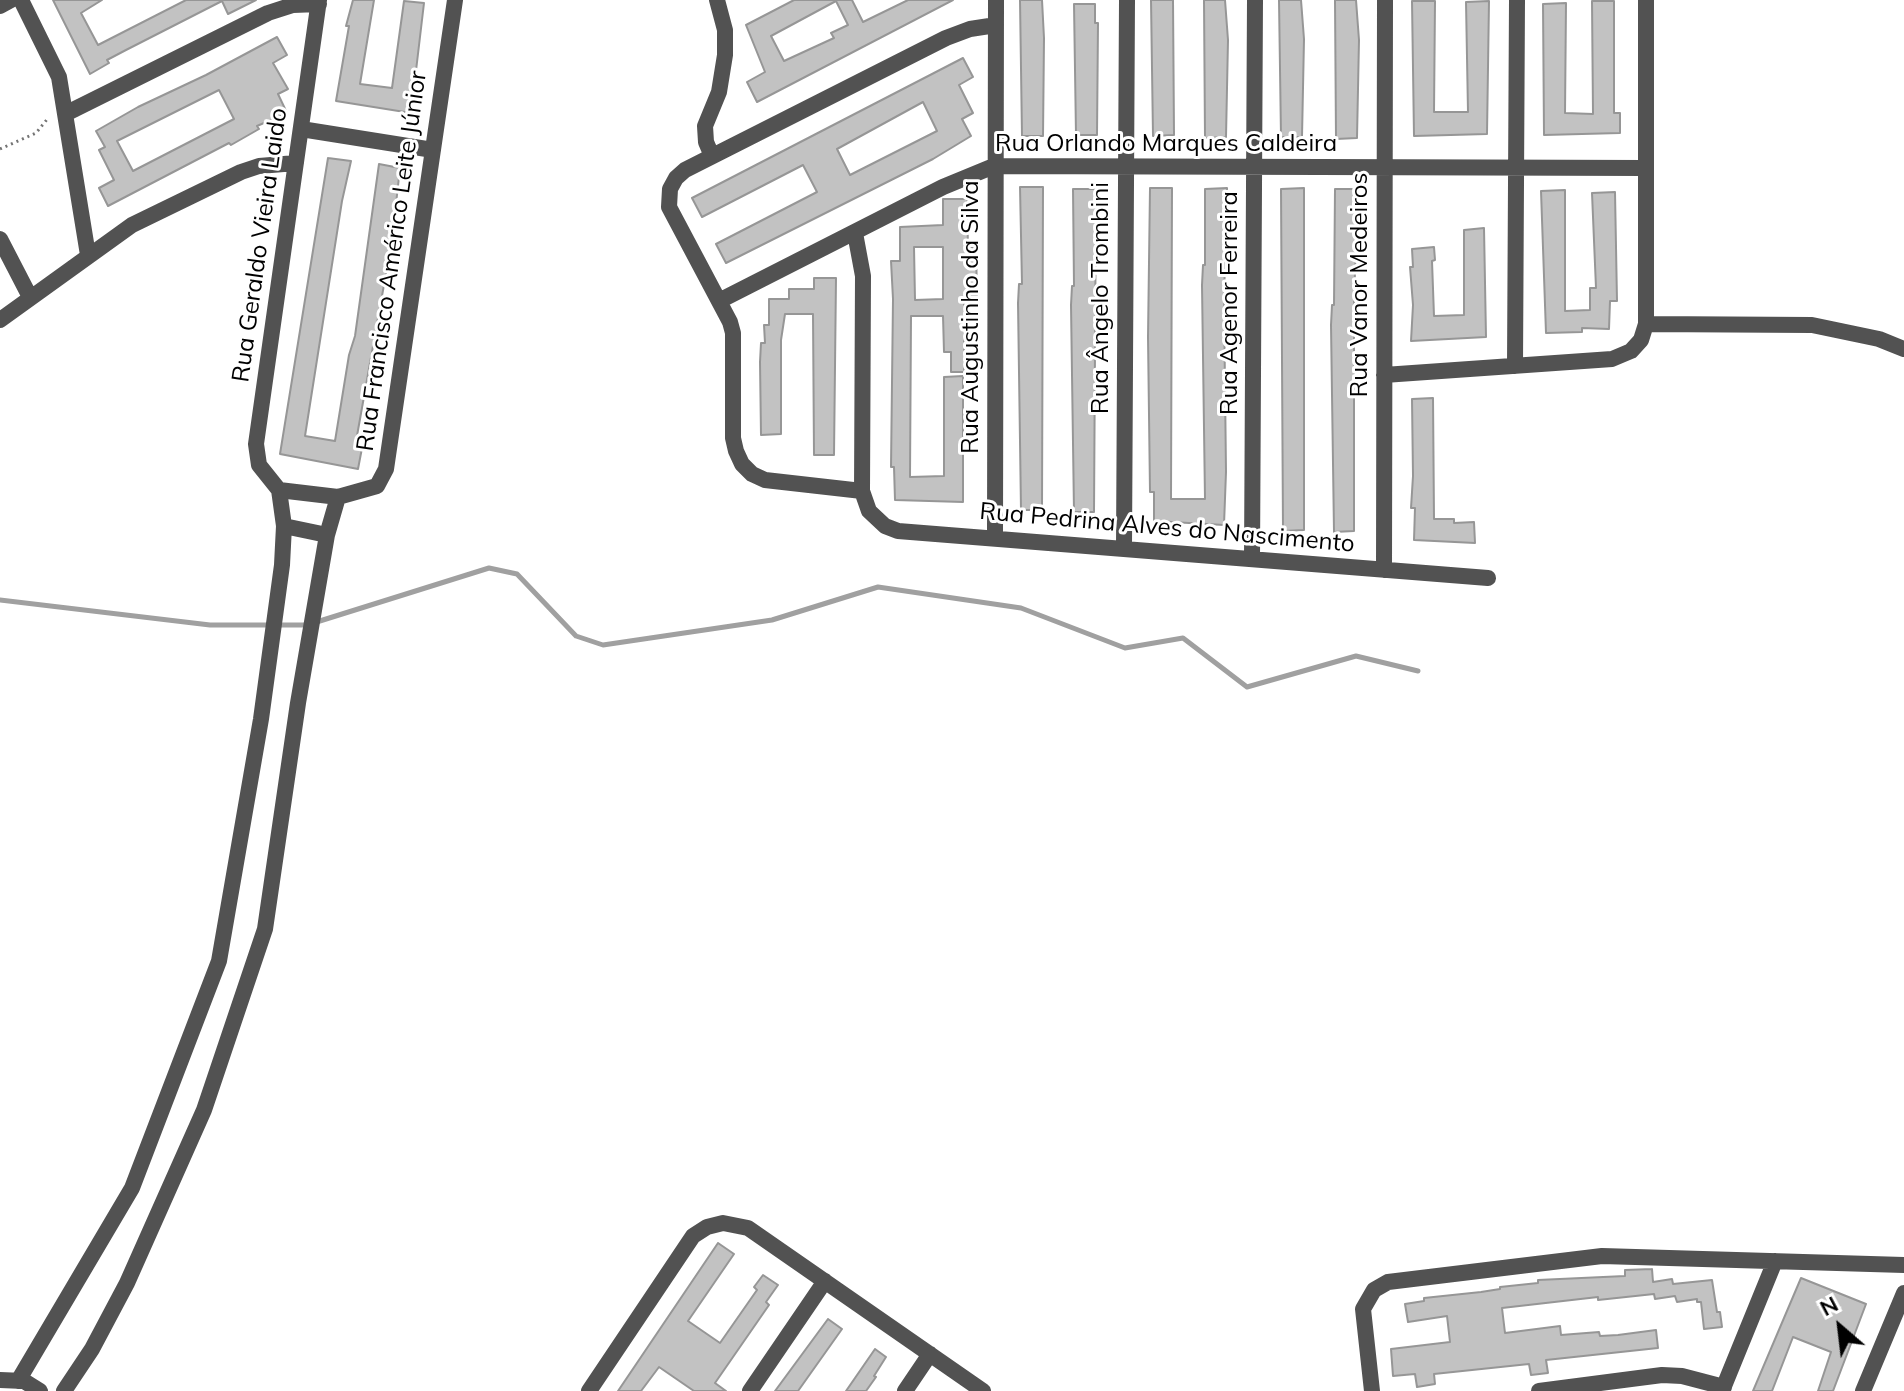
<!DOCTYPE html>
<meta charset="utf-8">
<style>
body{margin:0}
#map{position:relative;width:1904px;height:1391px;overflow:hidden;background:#fff;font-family:Mulish,sans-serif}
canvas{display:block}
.north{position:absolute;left:1800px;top:1287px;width:80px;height:80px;-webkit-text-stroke:6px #fff;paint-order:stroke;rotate:332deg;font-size:22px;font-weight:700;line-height:32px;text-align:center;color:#000}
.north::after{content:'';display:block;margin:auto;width:28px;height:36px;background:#000;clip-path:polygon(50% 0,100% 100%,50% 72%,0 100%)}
</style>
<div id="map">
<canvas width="1904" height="1391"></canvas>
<div class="north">N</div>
</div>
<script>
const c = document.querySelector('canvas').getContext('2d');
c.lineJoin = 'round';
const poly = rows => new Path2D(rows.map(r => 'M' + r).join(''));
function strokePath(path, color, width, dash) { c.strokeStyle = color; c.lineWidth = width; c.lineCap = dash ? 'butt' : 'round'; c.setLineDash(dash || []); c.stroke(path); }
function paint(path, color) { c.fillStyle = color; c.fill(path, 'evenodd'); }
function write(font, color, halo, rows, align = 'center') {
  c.font = font + ' Mulish,sans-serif'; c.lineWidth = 6; c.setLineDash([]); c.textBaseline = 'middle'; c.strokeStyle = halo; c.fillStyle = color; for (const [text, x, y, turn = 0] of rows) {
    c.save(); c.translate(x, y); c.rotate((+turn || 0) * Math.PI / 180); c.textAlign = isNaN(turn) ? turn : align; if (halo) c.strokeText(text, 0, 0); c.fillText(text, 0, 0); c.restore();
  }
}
strokePath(poly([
 [0,600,210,625,307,625,489,568,517,574,576,636,603,645,772,620,878,587,1021,608,1125,648,1183,638,1247,687,1356,656,1418,671]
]), '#a0a0a0', 5);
const building = poly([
 [53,0,102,0,81,13,98,45,186,0,256,0,228,14,222,1,126,50,107,60,109,63,90,74,53,0],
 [353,0,374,0,360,84,392,88,404,1,424,3,411,113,336,101,349,26,346,26,353,0],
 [794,0,852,0,863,22,908,0,953,0,757,102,747,82,765,72,746,25,794,0],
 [836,1,848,25,831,33,834,38,784,61,771,36,836,1],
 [1020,0,1042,0,1044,38,1043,136,1022,136,1020,0],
 [1151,0,1173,0,1174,135,1153,136,1151,0],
 [1204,0,1225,0,1228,40,1226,137,1205,138,1204,0],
 [1279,0,1301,0,1304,39,1302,137,1281,137,1279,0],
 [1335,0,1356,0,1359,40,1357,138,1336,139,1335,0],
 [1412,1,1435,1,1434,112,1468,112,1466,2,1489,1,1487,134,1414,136,1412,1],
 [1592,1,1614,1,1614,113,1620,113,1620,133,1544,135,1543,4,1566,3,1565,113,1593,114,1592,1],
 [1074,4,1095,4,1095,23,1098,23,1097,135,1076,135,1074,4],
 [277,37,287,55,273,63,288,89,278,94,287,113,257,126,259,129,231,145,229,143,108,206,99,188,114,180,99,150,105,147,96,131,138,107,206,75,277,37],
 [219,90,234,119,133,171,117,141,219,90],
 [963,58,973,77,959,85,973,113,962,119,971,136,933,159,726,263,716,244,817,192,803,165,702,217,692,198,963,58],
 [923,102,937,131,850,175,837,149,923,102],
 [328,158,351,161,342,201,305,436,335,441,349,355,355,336,379,164,400,168,392,240,355,447,362,448,358,469,280,454,328,158],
 [1020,187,1043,187,1042,510,1021,510,1018,303,1019,284,1022,284,1020,187],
 [1150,188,1172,188,1171,499,1205,499,1202,285,1203,265,1205,265,1205,189,1227,188,1224,299,1226,472,1224,525,1154,521,1154,492,1150,492,1148,337,1150,188],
 [1304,188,1304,530,1283,531,1281,189,1304,188],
 [1073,189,1096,189,1094,512,1074,512,1071,305,1072,286,1074,286,1073,189],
 [1335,189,1358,189,1354,300,1354,531,1334,532,1331,325,1332,305,1334,305,1335,189],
 [1565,190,1565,311,1590,310,1590,288,1596,288,1592,193,1615,192,1617,301,1610,301,1609,329,1582,328,1582,332,1546,333,1541,191,1565,190],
 [943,199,967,199,968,248,976,248,977,295,964,295,964,372,951,372,951,352,944,352,943,316,911,316,910,477,944,476,944,377,963,376,963,502,895,500,894,467,891,467,893,299,891,261,900,261,900,227,943,225,943,199],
 [914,247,943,247,943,299,915,300,914,247],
 [1484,228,1486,337,1411,341,1413,305,1410,267,1413,267,1412,249,1434,247,1435,260,1432,261,1434,316,1464,315,1464,230,1484,228],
 [814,278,836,278,834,455,814,455,813,314,785,314,781,340,781,434,761,435,760,362,761,343,765,343,764,325,769,325,769,299,789,299,789,289,814,289,814,278],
 [1433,398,1434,519,1454,519,1454,523,1474,522,1475,543,1414,540,1415,508,1411,508,1413,476,1412,399,1433,398],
 [718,1243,734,1254,688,1321,720,1343,757,1290,754,1287,763,1275,778,1285,766,1302,769,1305,715,1383,726,1391,694,1391,659,1367,641,1391,618,1391,718,1243],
 [1652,1269,1653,1282,1672,1279,1673,1284,1712,1280,1717,1312,1720,1312,1722,1327,1704,1329,1701,1302,1697,1302,1697,1299,1677,1302,1675,1296,1655,1299,1654,1294,1598,1300,1598,1297,1502,1308,1505,1333,1560,1326,1561,1335,1599,1332,1600,1336,1618,1335,1656,1330,1658,1348,1546,1360,1548,1373,1531,1375,1529,1364,1434,1374,1435,1384,1417,1387,1415,1374,1393,1376,1391,1349,1450,1342,1447,1316,1408,1322,1405,1304,1424,1301,1424,1298,1481,1292,1500,1289,1500,1287,1538,1283,1538,1280,1625,1276,1625,1270,1652,1269],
 [1801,1278,1866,1304,1833,1391,1818,1391,1831,1352,1793,1337,1772,1391,1753,1391,1801,1278],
 [828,1319,842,1329,798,1391,775,1391,828,1319],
 [875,1349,886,1357,874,1376,876,1377,866,1391,846,1391,875,1349]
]);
paint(building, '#c2c2c2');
strokePath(building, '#969696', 2);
strokePath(poly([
 [0,149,36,133,49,117]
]), '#747474', 3, [2, 4]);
strokePath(poly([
 [21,0,59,77,88,255],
 [0,6,11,0],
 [67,113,268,13,293,5,319,4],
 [301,129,433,150],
 [712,156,706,142,705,126,719,92,725,55,725,30,717,0],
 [855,233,863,276,862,491,869,511,885,526,898,531,1488,578],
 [0,239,30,297],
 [719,301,943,187,994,166,1645,168],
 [0,320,132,225,241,172,259,166,296,163],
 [1646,324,1812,325,1879,339,1904,349],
 [1515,366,1517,0],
 [1384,375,1612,359,1631,351,1641,340,1646,324,1646,0],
 [279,490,338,497,377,486,386,469,455,0],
 [279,490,259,465,256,444,319,0],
 [862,491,765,480,752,474,742,464,736,451,733,438,733,333,730,322,669,207,670,189,676,178,685,170,946,38,970,29,996,25],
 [284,526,327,535],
 [995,538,996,0],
 [1124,549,1127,0],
 [1252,559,1255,0],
 [1384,570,1385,0],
 [0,1380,24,1381,40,1391],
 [18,1381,132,1188,219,961,261,719,282,565,284,526,279,490],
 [64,1391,92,1349,127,1283,204,1110,265,929,298,703,327,535,338,497],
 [589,1391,693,1236,707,1227,723,1223,748,1228,983,1391],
 [750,1391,825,1281],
 [905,1391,930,1354],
 [1372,1391,1363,1309,1374,1290,1388,1282,1602,1256,1904,1265],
 [1539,1391,1662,1375,1682,1376,1724,1387],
 [1722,1391,1775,1261],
 [1863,1391,1904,1293]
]), '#525252', 16);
write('24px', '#000', '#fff', [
 ["Rua Orlando Marques Caldeira",1166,144],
 ["Rua Geraldo Vieira Laido",260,245,-82],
 ["Rua Francisco Américo Leite Júnior",392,261,-82],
 ["Rua Vanor Medeiros",1360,285,-90],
 ["Rua Ângelo Trombini",1101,298,-90],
 ["Rua Agenor Ferreira",1230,303,-90],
 ["Rua Augustinho da Silva",971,317,-90],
 ["Rua Pedrina Alves do Nascimento",1167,528,5]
]);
</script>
